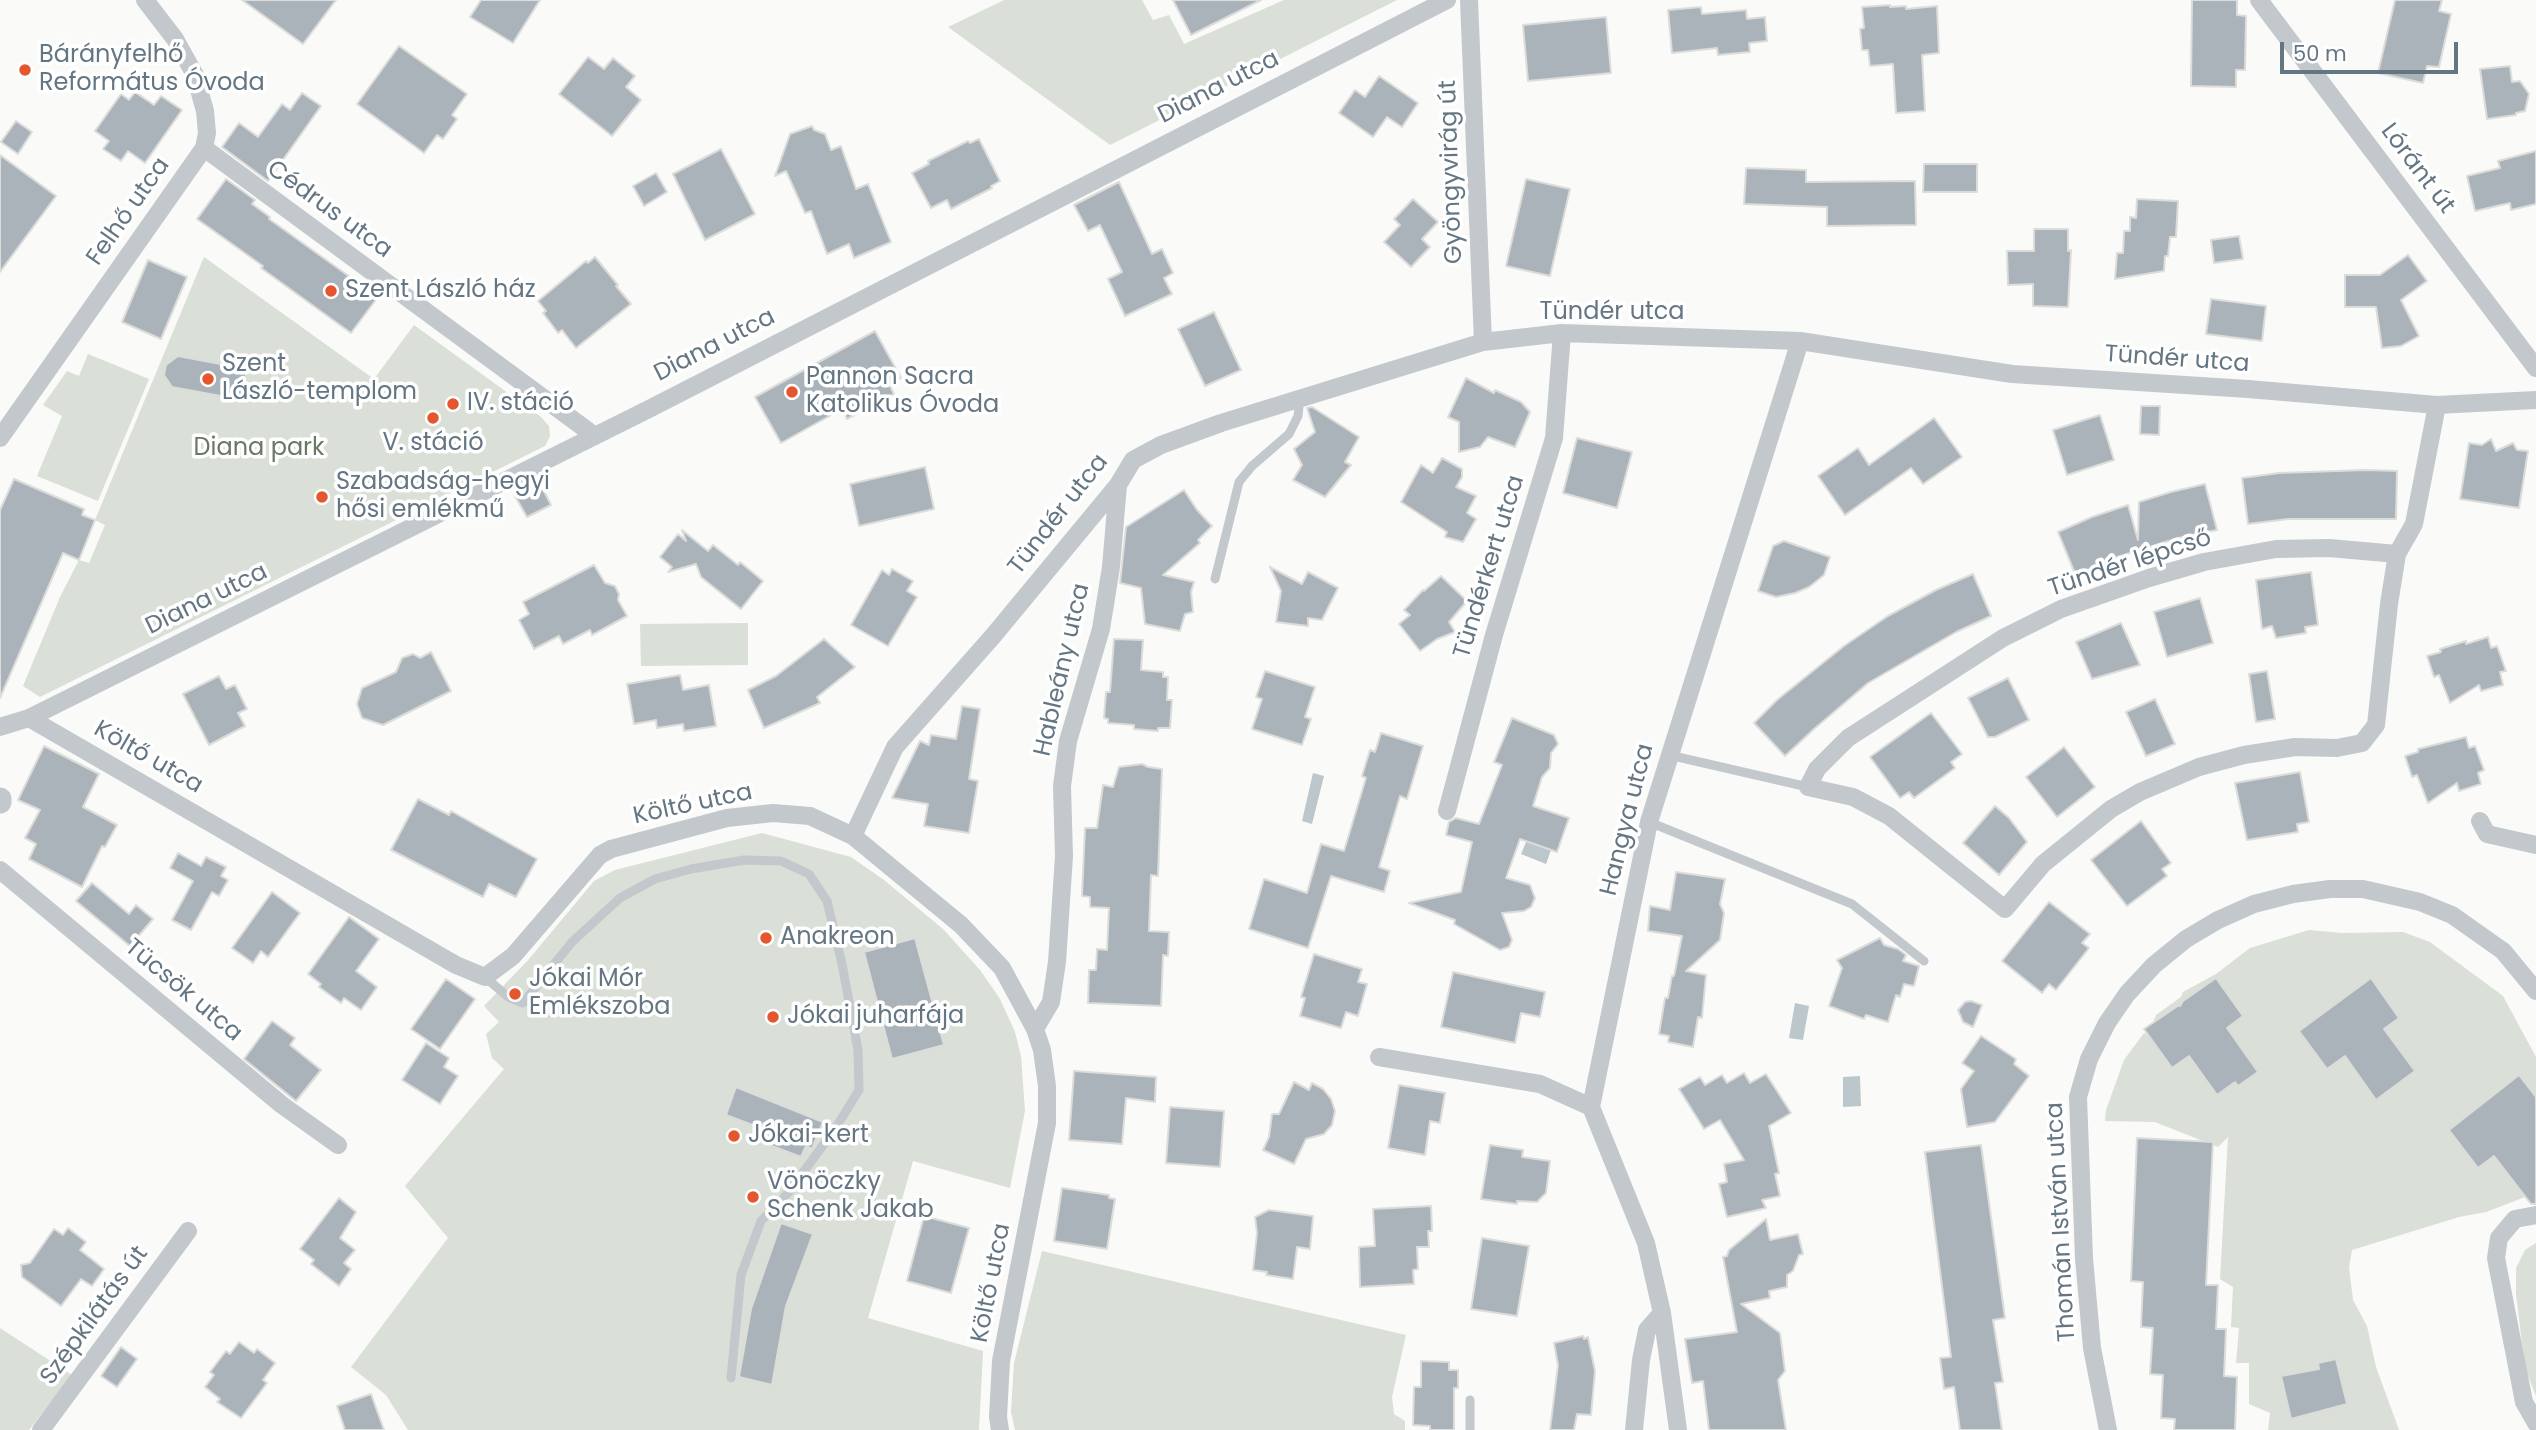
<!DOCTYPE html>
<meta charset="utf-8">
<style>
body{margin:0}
#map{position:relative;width:2536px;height:1430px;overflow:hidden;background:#fafaf8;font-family:Poppins,sans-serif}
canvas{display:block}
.scale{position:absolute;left:2280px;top:42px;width:178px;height:32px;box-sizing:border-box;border:4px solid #657683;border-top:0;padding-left:9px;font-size:21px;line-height:24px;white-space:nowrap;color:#657683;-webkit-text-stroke:5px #fff;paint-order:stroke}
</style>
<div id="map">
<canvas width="2536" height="1430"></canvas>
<div class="scale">50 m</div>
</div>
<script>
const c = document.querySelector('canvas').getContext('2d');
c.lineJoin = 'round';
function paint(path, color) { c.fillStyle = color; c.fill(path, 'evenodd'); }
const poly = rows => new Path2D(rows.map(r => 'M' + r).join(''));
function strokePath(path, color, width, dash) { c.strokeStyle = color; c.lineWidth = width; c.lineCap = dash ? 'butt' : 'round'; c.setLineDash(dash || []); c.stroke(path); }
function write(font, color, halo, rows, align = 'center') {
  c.font = font + ' Poppins,sans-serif'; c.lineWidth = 7; c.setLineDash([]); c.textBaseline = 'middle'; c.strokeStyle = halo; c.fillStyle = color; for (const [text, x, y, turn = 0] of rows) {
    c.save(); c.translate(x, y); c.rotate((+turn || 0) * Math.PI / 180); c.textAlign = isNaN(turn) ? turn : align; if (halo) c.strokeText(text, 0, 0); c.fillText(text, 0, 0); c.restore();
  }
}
paint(poly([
 [1004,0,1142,0,1153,20,1169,15,1184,44,1284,0,1397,0,1110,145,948,27],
 [204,257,374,379,414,325,541,417,549,426,550,436,545,446,40,697,23,686,60,597,79,560,89,563,105,525,95,520],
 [88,354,149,379,98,501,37,476,62,416,43,405,67,371,79,376],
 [748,623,748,665,641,666,640,624],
 [762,833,851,857,884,880,943,929,980,970,1000,999,1015,1032,1021,1056,1025,1111,1010,1188,913,1161,868,1318,983,1351,979,1430,408,1430,386,1395,351,1367,448,1238,405,1186,504,1069,492,1058,486,1034,499,1022,484,1006,529,959,594,881,615,870],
 [2309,930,2342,933,2403,932,2430,942,2503,996,2536,1057,2536,1196,2525,1197,2486,1212,2459,1217,2352,1250,2349,1267,2353,1300,2367,1326,2376,1367,2399,1430,2268,1430,2270,1413,2249,1404,2249,1363,2236,1363,2239,1328,2231,1327,2233,1287,2220,1279,2228,1137,2218,1147,2155,1122,2105,1121,2106,1110,2124,1060,2144,1033,2148,1035,2156,1015,2181,997,2183,992,2216,974,2250,948],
 [2536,1243,2536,1396,2525,1368,2516,1294,2516,1268,2525,1250],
 [1042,1251,1406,1335,1392,1397,1394,1414,1405,1421,1405,1430,1015,1430,1011,1412,1014,1363],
 [0,1328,72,1375,29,1430,0,1430]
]), '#dadfd7');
paint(poly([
 [1313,773,1324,776,1312,824,1302,821],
 [1527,840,1551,850,1546,864,1521,854],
 [1795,1003,1809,1006,1803,1040,1789,1038],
 [1860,1076,1861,1106,1843,1107,1843,1077]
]), '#bbc7cb');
const building = poly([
 [242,0,336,0,303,44,242,0],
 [481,0,540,0,513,43,470,17,481,0],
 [1173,0,1261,0,1191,35,1173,0],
 [2192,0,2237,0,2237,15,2246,16,2245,70,2236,70,2236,87,2191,86,2192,0],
 [2395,0,2442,0,2439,11,2451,14,2439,67,2427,66,2423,83,2378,73,2395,0],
 [1890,5,1890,7,1906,6,1906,9,1937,6,1939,53,1922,55,1925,111,1896,113,1893,64,1870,66,1868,50,1862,50,1860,29,1864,28,1862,7,1890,5],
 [1701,7,1702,14,1746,10,1747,19,1765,17,1767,41,1749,43,1750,52,1718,55,1717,48,1672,53,1668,10,1701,7],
 [1606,17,1611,73,1528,81,1523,25,1606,17],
 [399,46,467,94,452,115,457,119,443,139,437,135,424,153,357,104,399,46],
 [588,57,604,69,613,58,635,76,626,87,641,100,612,136,559,94,588,57],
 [2510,66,2512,82,2520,81,2529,94,2525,111,2516,113,2516,115,2487,119,2480,69,2510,66],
 [1379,76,1418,103,1402,127,1387,117,1373,137,1339,113,1355,90,1365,97,1379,76],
 [135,92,154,105,161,96,182,110,145,163,128,151,121,161,103,149,109,141,95,131,121,94,129,100,135,92],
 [302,93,321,106,268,181,222,147,239,123,258,137,282,104,290,110,302,93],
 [16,121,32,132,18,154,1,142,16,121],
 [812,126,814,130,825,134,831,150,841,146,856,189,868,184,891,242,854,258,849,244,827,254,811,211,805,213,786,171,775,176,790,134,812,126],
 [979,139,1000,181,991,186,992,188,951,209,947,200,931,208,912,173,929,164,928,161,968,141,970,143,979,139],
 [721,149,755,214,705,240,673,174,721,149],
 [2536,151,2536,204,2511,210,2510,203,2475,211,2467,176,2500,168,2498,161,2536,151],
 [0,155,56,196,0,272,0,155],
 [1924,164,1977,164,1977,192,1923,192,1924,164],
 [1746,168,1806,170,1806,182,1915,181,1916,225,1827,226,1827,207,1744,204,1746,168],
 [656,173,667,192,644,206,633,186,656,173],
 [226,179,255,200,252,204,270,217,269,219,378,297,351,333,261,268,263,266,197,219,226,179],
 [1526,179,1570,189,1550,276,1506,266,1526,179],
 [1119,182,1152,254,1162,249,1173,273,1164,278,1172,294,1125,316,1108,279,1122,272,1100,225,1088,231,1074,205,1119,182],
 [1413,199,1438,222,1422,239,1430,247,1411,267,1384,242,1400,225,1394,219,1413,199],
 [2137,199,2178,201,2176,237,2170,237,2168,256,2165,256,2164,271,2115,279,2117,253,2123,253,2124,231,2130,231,2130,217,2136,218,2137,199],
 [2034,229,2068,229,2068,251,2071,250,2068,307,2033,306,2033,284,2008,285,2007,251,2034,251,2034,229],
 [2239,236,2243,259,2214,263,2211,240,2239,236],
 [2408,255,2427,281,2401,300,2419,336,2401,346,2382,348,2376,307,2345,307,2345,275,2380,275,2408,255],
 [595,257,618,285,616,286,631,304,576,348,562,330,558,333,543,313,546,311,538,301,586,261,588,263,595,257],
 [148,260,187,277,161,339,122,322,148,260],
 [2211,299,2266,306,2262,341,2206,334,2211,299],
 [1214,312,1241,370,1205,386,1178,329,1214,312],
 [875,331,901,378,889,384,894,394,847,419,842,409,781,443,755,397,875,331],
 [178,356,247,369,242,400,172,387,164,375,166,365,178,356],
 [1466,378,1494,393,1495,390,1521,402,1530,412,1515,447,1488,437,1480,447,1459,452,1459,422,1448,417,1466,378],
 [2141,406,2160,406,2159,435,2140,434,2141,406],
 [1312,407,1359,437,1345,462,1351,465,1325,497,1293,480,1302,465,1294,449,1315,432,1307,408,1312,407],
 [2100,415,2114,460,2067,475,2053,430,2100,415],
 [1934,418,1962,457,1923,484,1911,468,1845,515,1818,476,1858,448,1869,465,1934,418],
 [1577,438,1632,452,1617,508,1563,493,1577,438],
 [2491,439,2496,451,2513,443,2517,450,2528,451,2519,508,2460,499,2469,443,2482,445,2491,439],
 [1442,458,1462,469,1462,477,1456,487,1476,496,1467,513,1476,519,1463,542,1445,537,1447,532,1401,502,1421,465,1433,473,1442,458],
 [925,467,934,509,859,526,850,484,925,467],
 [2366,470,2397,471,2396,519,2288,519,2248,524,2242,478,2279,473,2366,470],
 [14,479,84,509,82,515,95,520,79,560,63,553,0,698,0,510,14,479],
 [540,483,551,505,527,517,515,496,540,483],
 [2205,484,2217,530,2178,538,2111,559,2076,576,2058,532,2092,517,2128,505,2138,540,2139,502,2171,492,2205,484],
 [1184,490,1197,510,1212,526,1198,540,1200,543,1163,575,1194,582,1191,592,1193,612,1185,614,1180,631,1145,624,1141,588,1120,583,1126,527,1184,490],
 [682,530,708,551,713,545,738,565,740,562,763,581,741,609,701,577,696,564,668,572,672,567,660,557,678,534,686,541,682,530],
 [1784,541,1830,557,1824,575,1809,587,1795,593,1776,597,1758,591,1773,546,1784,541],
 [594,565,605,583,615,586,619,594,618,600,627,616,592,635,590,630,563,644,559,636,534,649,519,620,529,614,523,602,594,565],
 [1270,567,1302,584,1308,572,1338,588,1322,620,1308,618,1308,626,1276,622,1281,591,1270,567],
 [892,569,913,581,907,591,917,597,888,646,851,625,882,570,889,575,892,569],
 [2311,572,2318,625,2305,627,2306,633,2276,638,2272,626,2262,629,2256,580,2311,572],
 [1973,574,1991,616,1956,632,1868,683,1814,729,1785,756,1754,723,1777,700,1844,646,1888,616,1936,590,1973,574],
 [1441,576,1467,601,1449,622,1455,632,1437,639,1420,651,1399,624,1410,615,1404,610,1423,590,1424,591,1441,576],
 [2200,598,2213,643,2167,657,2154,612,2200,598],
 [2121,623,2140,665,2092,679,2076,642,2121,623],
 [2488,637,2491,648,2497,646,2506,671,2500,672,2503,685,2481,691,2479,685,2450,703,2439,675,2434,677,2427,656,2441,652,2440,649,2466,641,2466,644,2488,637],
 [824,639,855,667,817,697,820,703,764,728,748,690,776,676,824,639],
 [1114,639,1143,640,1141,670,1163,672,1163,677,1168,677,1167,700,1172,700,1170,728,1158,728,1158,731,1134,729,1134,725,1108,723,1108,719,1104,718,1106,692,1110,692,1114,639],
 [431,652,451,691,383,725,362,718,357,704,362,688,396,672,402,658,413,654,420,658,431,652],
 [1265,671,1315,687,1305,717,1311,719,1302,745,1252,729,1262,699,1256,697,1265,671],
 [2267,671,2275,719,2256,722,2249,674,2267,671],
 [680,675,683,690,709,685,716,726,684,731,683,724,657,728,656,720,634,724,627,684,680,675],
 [219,676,226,689,235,685,247,709,238,713,245,726,209,745,183,694,219,676],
 [2008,678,2029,720,1995,737,1988,737,1968,698,2008,678],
 [2155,699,2175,744,2146,756,2126,712,2155,699],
 [962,706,980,709,969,779,978,781,969,833,924,826,928,804,892,798,920,741,929,745,931,735,956,739,962,706],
 [1931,713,1962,754,1951,762,1955,768,1914,798,1909,792,1900,798,1870,757,1931,713],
 [1512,718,1554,735,1558,744,1551,753,1550,768,1542,777,1533,806,1569,818,1557,852,1520,839,1506,878,1530,885,1535,898,1531,907,1524,911,1502,913,1512,940,1509,947,1500,950,1454,924,1455,920,1409,903,1461,892,1472,842,1446,835,1449,822,1456,818,1479,824,1502,765,1494,762,1512,718],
 [1381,733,1423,746,1407,799,1400,796,1379,867,1390,871,1384,892,1331,876,1308,948,1249,929,1264,879,1307,893,1321,844,1344,851,1366,778,1362,776,1370,750,1375,752,1381,733],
 [2466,737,2469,748,2475,746,2484,770,2478,773,2481,784,2459,791,2457,783,2428,803,2417,775,2412,777,2405,756,2418,752,2418,749,2466,737],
 [44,746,99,774,83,807,117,825,105,847,102,846,82,887,29,859,36,844,25,838,40,810,18,800,44,746],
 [2064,747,2095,787,2057,817,2026,777,2064,747],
 [1142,764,1148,767,1162,769,1158,876,1151,875,1149,931,1169,932,1168,956,1163,955,1161,1006,1088,1003,1089,970,1096,970,1097,949,1107,950,1109,908,1090,907,1090,897,1082,896,1085,828,1097,828,1103,785,1113,787,1119,767,1142,764],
 [2300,772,2309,822,2297,824,2298,832,2247,840,2235,783,2300,772],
 [418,799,449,815,451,811,537,859,516,897,489,884,483,897,391,850,418,799],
 [1995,806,2009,818,2027,842,1999,875,1963,843,1995,806],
 [2141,821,2171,863,2162,869,2167,876,2127,906,2091,860,2141,821],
 [178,853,201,866,206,857,226,867,221,876,228,880,219,896,212,892,191,930,172,920,193,881,170,868,178,853],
 [1676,872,1725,879,1720,904,1724,913,1720,940,1686,971,1706,975,1702,1018,1698,1017,1693,1047,1668,1042,1669,1036,1659,1034,1665,998,1668,998,1672,976,1674,976,1682,936,1648,931,1650,906,1670,910,1676,872],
 [92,883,129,914,136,905,153,919,130,946,76,901,92,883],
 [272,892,300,913,268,957,261,951,253,963,232,948,272,892],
 [2049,902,2090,934,2082,943,2089,948,2056,990,2049,984,2042,993,2002,961,2049,902],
 [349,917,379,939,356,971,377,987,361,1010,344,998,341,1003,319,987,321,984,308,974,349,917],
 [915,938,944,1045,892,1059,864,952,915,938],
 [1880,938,1884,945,1898,949,1906,955,1903,961,1919,966,1914,986,1904,984,1900,997,1896,995,1888,1022,1866,1015,1864,1019,1829,1006,1842,968,1837,960,1880,938],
 [1314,954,1362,969,1358,982,1367,984,1358,1016,1346,1012,1341,1028,1300,1016,1305,998,1301,997,1314,954],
 [1453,972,1545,992,1540,1017,1521,1013,1515,1043,1441,1027,1453,972],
 [2216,978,2243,1016,2227,1028,2258,1072,2238,1086,2235,1082,2217,1095,2189,1056,2172,1068,2144,1029,2179,1005,2180,1006,2183,1001,2216,978],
 [2371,978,2399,1018,2384,1029,2415,1071,2376,1100,2345,1056,2327,1069,2299,1031,2371,978],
 [446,979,475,999,440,1049,411,1029,446,979],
 '539 1007a11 11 0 1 1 22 0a11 11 0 1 1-22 0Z',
 [1971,1001,1982,1005,1973,1027,1963,1022,1958,1010,1965,1002,1971,1001],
 [272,1021,295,1038,290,1045,321,1070,296,1101,244,1059,272,1021],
 [1981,1036,2016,1059,2014,1064,2029,1076,1995,1122,1967,1127,1961,1089,1974,1071,1962,1063,1981,1036],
 [426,1043,449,1058,444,1067,458,1076,440,1104,402,1080,426,1043],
 [1074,1071,1156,1077,1155,1102,1126,1098,1122,1144,1069,1140,1074,1071],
 [1744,1073,1750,1083,1766,1074,1791,1113,1769,1126,1779,1173,1775,1174,1780,1196,1762,1200,1766,1208,1727,1217,1719,1184,1727,1182,1724,1164,1744,1160,1720,1120,1704,1129,1679,1089,1700,1077,1705,1085,1722,1075,1727,1083,1744,1073],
 [2519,1075,2536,1097,2536,1204,2531,1204,2494,1156,2478,1168,2449,1130,2519,1075],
 [1294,1082,1309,1090,1312,1083,1323,1089,1331,1099,1335,1111,1332,1125,1324,1134,1306,1139,1294,1164,1263,1150,1269,1137,1272,1114,1279,1114,1294,1082],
 [1399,1085,1445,1093,1440,1123,1430,1121,1425,1155,1388,1148,1399,1085],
 [736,1087,823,1122,812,1149,806,1146,801,1157,772,1146,776,1134,726,1115,736,1087],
 [1170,1107,1224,1111,1220,1167,1166,1163,1170,1107],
 [2137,1138,2213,1142,2206,1285,2218,1285,2216,1329,2226,1329,2224,1376,2237,1377,2235,1430,2174,1430,2175,1419,2161,1418,2163,1375,2150,1374,2153,1328,2141,1327,2143,1282,2131,1281,2137,1138],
 [1490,1145,1523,1150,1522,1157,1550,1161,1546,1193,1537,1202,1517,1201,1517,1204,1481,1199,1490,1145],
 [1981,1145,2005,1318,1993,1320,2003,1382,1995,1383,2002,1430,1960,1430,1954,1387,1944,1389,1940,1358,1951,1357,1925,1152,1981,1145],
 [1062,1188,1109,1195,1109,1198,1115,1199,1107,1249,1054,1241,1062,1188],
 [339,1198,356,1212,340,1238,355,1250,344,1263,351,1269,339,1286,311,1264,314,1260,300,1249,339,1198],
 [1431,1206,1432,1231,1428,1231,1429,1247,1417,1247,1418,1269,1413,1270,1414,1284,1360,1287,1359,1247,1375,1246,1373,1209,1431,1206],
 [1269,1210,1313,1216,1310,1249,1297,1247,1293,1279,1266,1275,1267,1272,1253,1270,1257,1233,1255,1217,1269,1210],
 [924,1216,969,1228,951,1293,907,1281,924,1216],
 [1766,1219,1770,1240,1798,1234,1803,1254,1799,1255,1793,1271,1787,1275,1787,1287,1769,1291,1770,1298,1741,1304,1780,1333,1785,1371,1778,1380,1786,1430,1709,1430,1703,1381,1692,1383,1685,1339,1737,1332,1723,1257,1727,1256,1729,1250,1766,1219],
 [781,1223,813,1234,786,1306,772,1385,739,1377,751,1309,781,1223],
 [68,1228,86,1242,80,1250,104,1269,92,1286,81,1279,61,1306,22,1277,21,1265,30,1263,54,1229,63,1235,68,1228],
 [1482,1238,1529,1246,1517,1316,1471,1309,1482,1238],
 [1583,1336,1584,1339,1588,1337,1595,1371,1591,1415,1577,1414,1574,1430,1550,1430,1558,1365,1554,1343,1583,1336],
 [239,1342,254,1353,257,1349,275,1363,263,1380,267,1383,241,1418,217,1402,220,1399,205,1387,214,1375,210,1372,226,1351,230,1354,239,1342],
 [121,1347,137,1359,117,1387,101,1376,121,1347],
 [2336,1359,2347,1404,2291,1419,2281,1376,2319,1369,2318,1363,2336,1359],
 [1421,1361,1449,1362,1449,1370,1458,1370,1458,1388,1454,1388,1454,1430,1430,1430,1430,1426,1413,1425,1414,1387,1421,1387,1421,1361],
 [371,1394,384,1430,345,1430,337,1406,371,1394]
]);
paint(building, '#aab3b9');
strokePath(building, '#dcdcda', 2);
strokePath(poly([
 [1215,579,1239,482,1252,466,1289,434,1298,416,1300,398],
 [1669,755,1808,787],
 [1649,822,1852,904,1924,961],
 [485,977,508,997,523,1003,572,942,620,898,655,879,691,869,744,860,781,861,809,874,827,901,842,964,858,1050,859,1090,835,1129,788,1193,761,1221,741,1275,731,1378],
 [1470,1430,1470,1400]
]), '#c3c8cc', 9);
strokePath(poly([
 [1469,0,1483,342],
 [2259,0,2536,368],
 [204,148,595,436],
 [0,438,204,148,207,133,205,111,195,75,175,39,145,0],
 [2397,554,2329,548,2276,549,2204,562,2149,578,2061,609,2003,638,1848,738,1817,769,1808,787,1853,797,1889,816,2005,909,2043,864,2111,809,2140,792,2199,767,2244,755,2295,747,2337,748,2362,743,2376,725,2389,604,2397,554,2414,524,2437,405],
 [29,718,456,965,485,977,513,956,600,855,611,849,727,818,773,813,810,816,853,836,961,925,1002,968,1035,1029,1042,1050,1047,1086,1047,1123,1001,1361,998,1417,1000,1430],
 [0,727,29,718,649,409,1447,0],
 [1447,811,1494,635,1554,438,1562,333],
 [2480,821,2487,834,2536,845],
 [853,836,895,747,993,636,1118,485,1133,460,1161,445,1221,423,1483,342,1562,333,1800,341,2012,374,2248,389,2437,405,2536,400],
 [0,870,282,1105,338,1145],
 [1035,1029,1051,1002,1057,962,1064,856,1062,786,1068,741,1101,629,1111,567,1118,485],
 [1379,1057,1540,1084,1591,1107],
 [2536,1215,2515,1219,2499,1238,2496,1258,2524,1402,2536,1423],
 [41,1430,188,1231],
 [1634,1430,1641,1360,1647,1330,1662,1313],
 [1678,1430,1662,1313,1646,1243,1591,1107,1649,822,1800,341],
 [2108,1430,2092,1348,2084,1258,2078,1097,2089,1059,2107,1023,2127,994,2154,965,2186,939,2218,920,2254,904,2293,894,2330,889,2363,889,2420,902,2452,915,2503,951,2536,991]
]), '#c3c8cc', 18);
strokePath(poly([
 [0,799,0,802]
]), '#c3c8cc', 23);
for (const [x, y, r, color] of [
 [25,70,7,"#e4572e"],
 [331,291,7,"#e4572e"],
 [208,379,7,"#e4572e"],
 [792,392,7,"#e4572e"],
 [453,404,7,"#e4572e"],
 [433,418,7,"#e4572e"],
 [322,497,7,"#e4572e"],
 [766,938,7,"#e4572e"],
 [515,994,7,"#e4572e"],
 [773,1017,7,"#e4572e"],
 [734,1136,7,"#e4572e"],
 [753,1197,7,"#e4572e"]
]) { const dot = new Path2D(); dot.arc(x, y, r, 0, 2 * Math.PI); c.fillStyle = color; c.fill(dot); strokePath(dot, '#fff', 2.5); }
write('24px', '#657683', '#fff', [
 ["Bárányfelhő",39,56],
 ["Református Óvoda",39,84],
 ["Szent László ház",345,291],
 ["Szent",222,365],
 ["László-templom",222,393],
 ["Pannon Sacra",806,378],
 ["Katolikus Óvoda",806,406],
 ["IV. stáció",467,404],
 ["V. stáció",433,444,"center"],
 ["Szabadság-hegyi",336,483],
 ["hősi emlékmű",336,511],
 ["Anakreon",780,938],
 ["Jókai Mór",529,980],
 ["Emlékszoba",529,1008],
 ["Jókai juharfája",787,1017],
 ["Jókai-kert",748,1136],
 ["Vönöczky",767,1183],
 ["Schenk Jakab",767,1211]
], 'left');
write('24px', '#657683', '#fff', [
 ["Diana utca",1219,88,-27],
 ["Lóránt út",2417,169,53],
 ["Gyöngyvirág út",1452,172,-92],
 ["Cédrus utca",329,210,36],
 ["Felhő utca",129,212,-55],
 ["Tündér utca",1612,313],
 ["Diana utca",715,346,-27],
 ["Tündér utca",2177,360,4],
 ["Tündér utca",1059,515,-52],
 ["Tündér lépcső",2130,564,-18],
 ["Tündérkert utca",1490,567,-73],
 ["Diana utca",207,600,-26],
 ["Hableány utca",1063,670,-77],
 ["Költő utca",148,758,30],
 ["Költő utca",693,805,-12],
 ["Hangya utca",1628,820,-76],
 ["Tücsök utca",183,991,40],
 ["Thomán István utca",2062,1222,-93],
 ["Költő utca",992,1283,-79],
 ["Szépkilátás út",95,1316,-54]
]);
write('24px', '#687a64', '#fff', [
 ["Diana park",259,449]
]);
</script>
